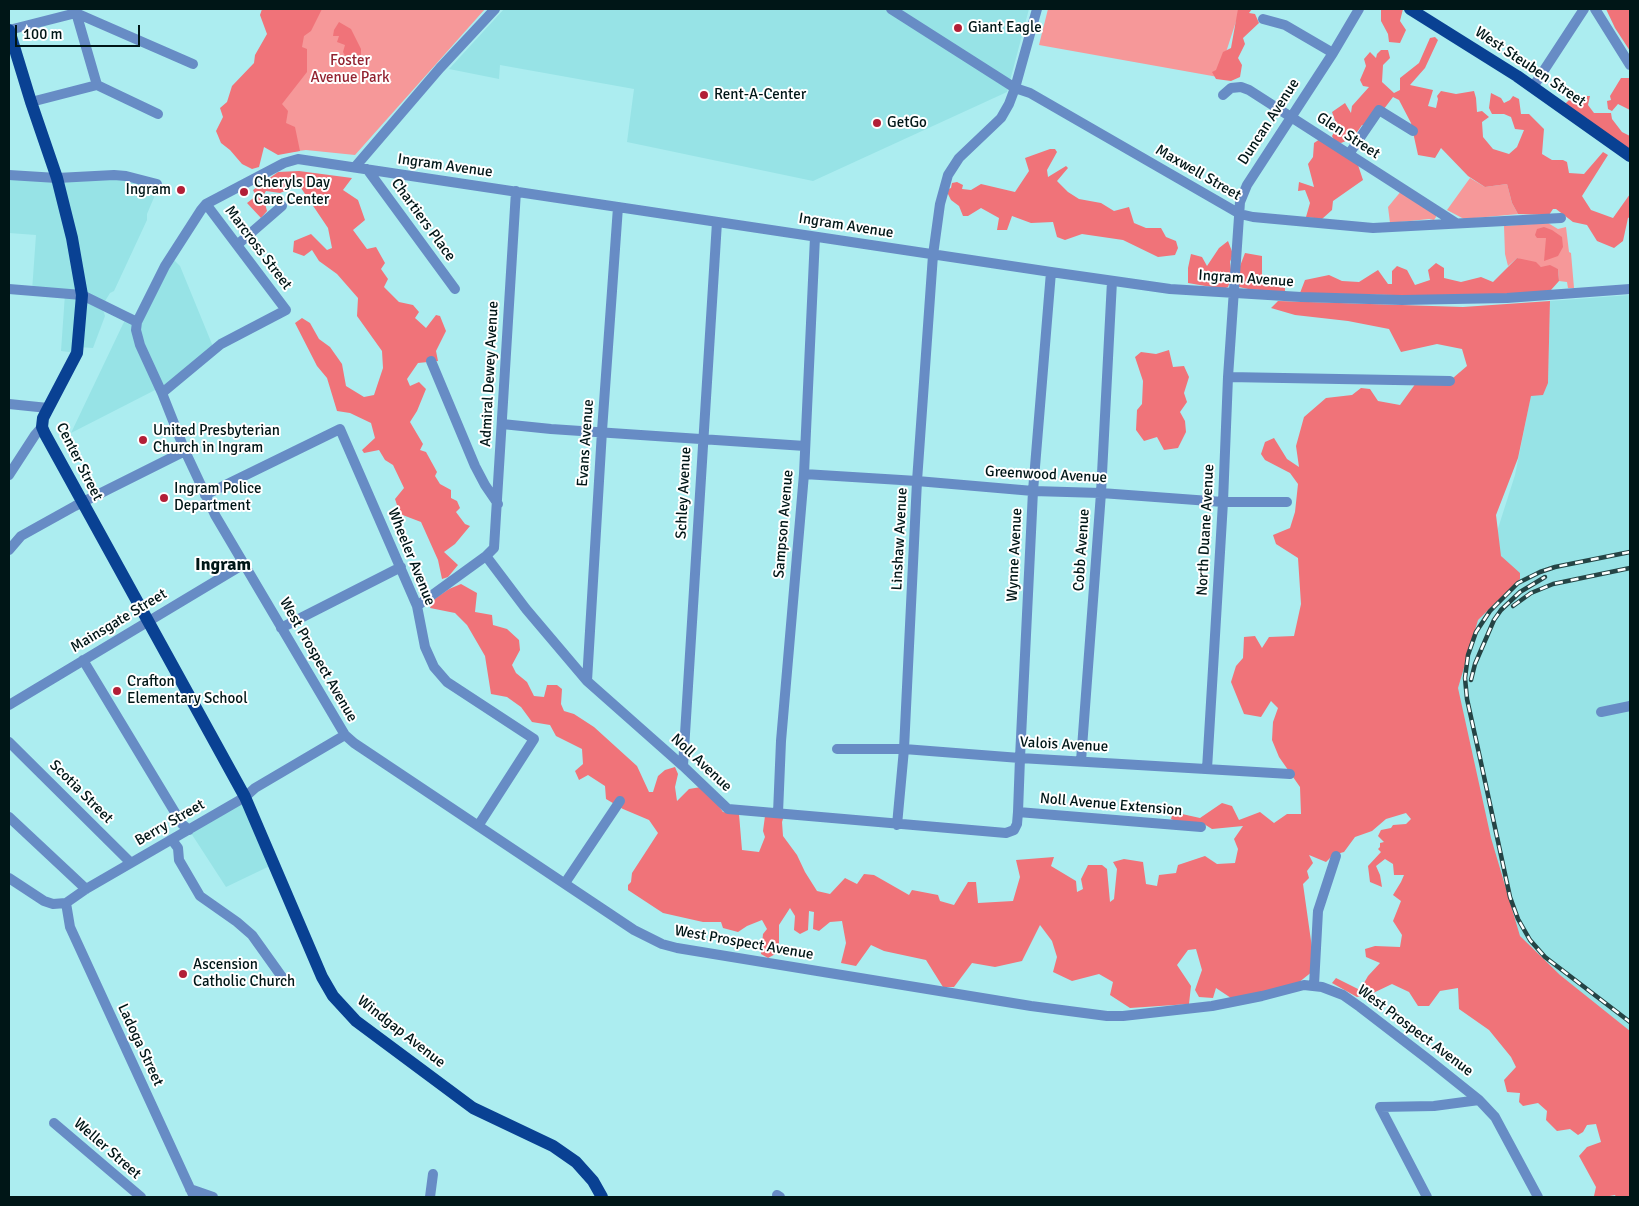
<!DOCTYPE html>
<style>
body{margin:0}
#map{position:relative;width:1639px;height:1206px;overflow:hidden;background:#acedf0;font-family:Signika,sans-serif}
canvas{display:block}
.frame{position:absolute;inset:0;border:10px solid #001617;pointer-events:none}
.scale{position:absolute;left:15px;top:25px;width:125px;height:22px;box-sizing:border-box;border:2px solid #001617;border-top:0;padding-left:6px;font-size:15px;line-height:18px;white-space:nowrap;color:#001617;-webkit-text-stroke:4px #fff;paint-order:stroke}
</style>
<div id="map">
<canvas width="1639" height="1206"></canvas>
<div class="frame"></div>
<div class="scale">100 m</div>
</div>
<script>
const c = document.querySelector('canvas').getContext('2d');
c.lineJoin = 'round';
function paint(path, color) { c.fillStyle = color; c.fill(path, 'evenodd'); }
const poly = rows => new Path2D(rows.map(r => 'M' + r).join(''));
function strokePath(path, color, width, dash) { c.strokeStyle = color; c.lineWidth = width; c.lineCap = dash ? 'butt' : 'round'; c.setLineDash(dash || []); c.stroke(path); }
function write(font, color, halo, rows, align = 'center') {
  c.font = font + ' Signika,sans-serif'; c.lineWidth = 4; c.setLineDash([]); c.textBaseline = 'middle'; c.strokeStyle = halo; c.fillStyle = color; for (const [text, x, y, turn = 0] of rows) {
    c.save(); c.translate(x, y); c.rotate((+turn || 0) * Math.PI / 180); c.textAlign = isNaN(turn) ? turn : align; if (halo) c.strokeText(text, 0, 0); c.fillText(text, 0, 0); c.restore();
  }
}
paint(poly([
 [504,9,1029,9,1007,92,813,181,627,142,634,89,500,65,499,79,449,69],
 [105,174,158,188,147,214,147,220,114,291,110,293,102,306,105,316,93,348,78,347,77,353,61,351,65,294,32,291,36,235,9,233,9,175],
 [171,257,180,266,214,349,162,393,159,388,71,433,123,324,127,317,137,322],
 [1630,295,1630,1037,1513,958,1445,695,1515,475,1531,395,1548,383,1550,301],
 [245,797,274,864,226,887,189,830]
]), '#97e3e6');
paint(poly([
 [293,9,485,9,355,155,306,150,291,152,267,98],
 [1048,9,1240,9,1218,77,1039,45],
 [1470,178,1485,187,1507,184,1512,203,1518,214,1464,219,1447,210],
 [1402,190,1436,214,1436,217,1434,220,1429,219,1390,223,1388,207],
 [1548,223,1558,229,1566,227,1569,252,1571,253,1574,288,1568,288,1567,282,1559,281,1558,269,1541,267,1517,258,1508,266,1505,254,1504,226]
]), '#f69899');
paint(poly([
 [262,9,322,9,311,31,304,36,302,47,307,49,307,72,282,104,288,111,286,123,295,127,300,151,278,155,264,147,259,167,252,169,242,164,230,150,221,143,216,131,223,117,220,108,227,102,232,86,254,63,255,55,267,34,260,15],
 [1238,9,1252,9,1249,13,1255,14,1259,23,1243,38,1245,44,1238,58,1242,65,1240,77,1231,81,1216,79,1212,72,1216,70,1223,52,1231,48],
 [1381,9,1403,9,1400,21,1406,30,1400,43,1389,42,1388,34,1381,21],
 [1606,9,1630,9,1630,51,1615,28],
 [339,22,351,29,361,49,361,58,348,61,343,52,345,45,337,42,339,36,333,36,334,30],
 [1435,37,1438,40,1425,68,1410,85,1433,90,1428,106,1436,108,1438,99,1437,96,1441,91,1456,94,1474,91,1476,98,1477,112,1482,111,1489,117,1482,122,1483,137,1493,149,1509,154,1517,147,1524,130,1515,129,1511,117,1504,114,1492,114,1489,108,1491,93,1501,98,1504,103,1510,100,1513,96,1519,99,1521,114,1529,114,1544,129,1542,154,1552,160,1563,160,1567,162,1569,173,1584,174,1603,152,1608,155,1582,196,1591,210,1613,218,1630,194,1630,217,1628,218,1623,241,1614,248,1597,241,1587,225,1573,222,1556,209,1553,209,1549,215,1518,214,1512,203,1507,184,1485,187,1468,176,1441,148,1435,158,1418,155,1411,123,1399,100,1393,97,1371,126,1362,125,1353,138,1341,143,1335,142,1332,136,1337,126,1332,112,1345,103,1351,113,1352,106,1369,87,1363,86,1360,80,1366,66,1364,59,1370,52,1376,58,1377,54,1381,50,1388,50,1390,58,1383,65,1382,82,1394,93,1400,90,1400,78,1419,63,1430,38],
 [1621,78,1630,78,1630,110,1618,104,1612,111,1608,109,1607,101,1611,100,1610,96],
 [1587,96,1590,96,1588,105,1594,113,1611,113,1612,119,1622,132,1630,136,1630,154,1592,132,1588,119,1564,105,1570,99,1585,102],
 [1320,139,1357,162,1363,180,1333,201,1332,210,1322,219,1306,217,1310,203,1305,190,1298,191,1299,182,1314,187,1308,164,1313,157,1314,143],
 [1050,149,1055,149,1057,152,1047,170,1048,177,1066,166,1068,168,1057,181,1068,192,1079,199,1101,203,1114,211,1129,207,1134,223,1146,228,1161,228,1166,237,1176,241,1178,248,1175,255,1158,257,1123,240,1082,234,1065,240,1057,237,1053,222,1031,223,1012,216,1007,230,997,230,999,218,981,208,968,216,963,216,959,206,951,200,946,190,951,188,952,183,957,182,963,185,962,189,971,190,981,184,1015,192,1029,171,1025,158],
 [299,171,352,178,343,190,358,200,365,220,353,230,367,249,376,247,385,263,381,269,388,279,384,287,399,302,413,305,419,312,415,318,426,328,436,315,440,316,446,331,436,351,438,361,418,363,407,379,410,386,419,382,426,389,417,411,410,422,423,444,420,450,426,452,437,472,435,476,440,484,451,490,451,498,457,501,460,508,456,512,465,524,470,526,455,544,444,552,458,565,448,577,442,579,438,560,421,522,400,514,395,499,404,488,393,465,385,460,379,450,364,453,362,450,375,438,371,423,350,413,337,411,327,378,317,366,295,323,302,318,310,323,319,339,330,347,342,364,346,386,364,397,374,395,383,368,382,351,357,316,358,298,337,274,319,261,312,250,304,256,293,252,294,241,311,234,327,250,332,248,328,228,299,185,280,193,266,191,263,196,267,211,261,218,247,203,256,196,253,190,278,172],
 [1544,227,1552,230,1562,237,1563,247,1558,256,1544,261,1546,238,1537,238,1535,235,1537,229],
 [1228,241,1233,254,1230,262,1232,277,1228,287,1223,289,1188,283,1188,268,1191,254,1202,257,1207,266,1219,248],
 [1245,253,1262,256,1262,283,1285,288,1285,292,1248,289,1239,287,1240,266],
 [1517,258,1536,262,1541,267,1550,265,1558,269,1559,281,1551,290,1534,293,1440,296,1300,293,1305,280,1329,275,1342,281,1359,282,1378,270,1388,284,1392,284,1392,271,1397,266,1407,270,1415,285,1430,280,1428,270,1436,263,1444,268,1444,278,1461,282,1481,277,1493,282],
 [1278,301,1463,307,1550,301,1548,383,1543,395,1531,396,1518,458,1496,515,1501,556,1520,573,1520,579,1478,620,1458,688,1491,838,1520,936,1560,975,1630,1031,1630,1197,1616,1197,1615,1195,1604,1197,1594,1196,1596,1187,1579,1156,1587,1147,1601,1142,1596,1124,1587,1125,1583,1132,1578,1135,1570,1129,1557,1131,1546,1120,1547,1111,1538,1103,1523,1106,1519,1102,1520,1093,1507,1092,1504,1080,1516,1067,1511,1057,1489,1030,1459,1009,1458,988,1440,991,1429,1006,1418,1006,1409,992,1392,984,1371,994,1357,997,1332,983,1336,978,1360,990,1368,976,1380,963,1366,957,1365,949,1375,946,1400,947,1402,935,1393,921,1401,901,1393,895,1401,882,1404,875,1394,875,1393,864,1385,859,1376,866,1380,875,1382,887,1370,882,1368,866,1381,852,1378,849,1380,847,1380,843,1384,842,1378,836,1381,830,1391,828,1393,825,1406,824,1411,819,1406,813,1386,819,1372,831,1355,837,1344,852,1333,855,1326,862,1309,855,1313,863,1307,871,1309,878,1303,884,1313,955,1313,971,1293,987,1231,998,1216,988,1213,998,1199,997,1195,990,1202,970,1196,949,1188,950,1177,965,1191,986,1189,1004,1130,1008,1110,995,1113,982,1099,974,1072,981,1053,972,1057,957,1052,941,1040,925,1022,961,995,967,972,963,954,987,943,987,926,960,884,951,871,945,856,966,841,963,846,943,842,921,830,922,819,931,813,929,814,912,809,911,808,930,800,934,794,930,795,916,790,908,779,925,779,952,768,958,761,954,763,934,767,929,762,920,747,926,738,932,723,928,721,922,703,922,663,913,628,890,628,885,631,882,632,873,658,833,649,820,623,809,606,799,605,786,588,775,579,780,575,771,583,764,582,749,556,736,550,725,532,722,521,707,507,697,491,694,485,656,467,625,455,613,430,608,433,600,449,589,461,584,477,593,475,612,492,615,493,625,507,629,519,640,520,650,512,665,516,673,527,682,534,696,544,697,547,685,557,685,562,689,561,704,564,711,574,714,594,727,637,766,649,792,653,792,658,776,665,770,675,767,678,774,675,787,677,801,689,789,701,787,716,802,723,812,739,814,742,850,759,852,765,837,763,831,765,816,786,809,782,822,783,836,797,855,805,872,817,891,830,894,845,878,857,884,864,874,874,875,909,895,912,890,938,895,940,901,954,905,968,882,976,882,978,903,1013,901,1020,877,1016,860,1054,857,1051,866,1076,881,1077,892,1083,889,1081,879,1088,865,1102,865,1107,869,1110,902,1114,899,1117,869,1113,862,1124,859,1143,862,1146,884,1157,886,1159,875,1176,873,1178,865,1205,856,1217,864,1235,863,1238,849,1234,839,1243,826,1212,829,1204,824,1175,821,1171,819,1173,812,1200,818,1222,803,1232,806,1239,820,1260,812,1274,823,1287,814,1301,814,1300,787,1279,757,1272,740,1273,722,1278,708,1271,701,1261,717,1244,714,1231,682,1236,666,1243,658,1244,637,1255,636,1262,648,1269,637,1294,636,1301,604,1298,558,1276,544,1273,535,1290,528,1295,512,1298,484,1290,473,1265,460,1261,454,1265,442,1274,438,1287,459,1299,467,1296,446,1304,417,1326,398,1352,395,1361,388,1370,389,1378,401,1400,405,1416,383,1453,378,1467,366,1462,349,1437,344,1401,352,1389,329,1348,321,1295,315,1271,308],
 [1169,350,1173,367,1184,366,1189,377,1184,393,1187,402,1180,412,1185,421,1186,432,1178,448,1164,450,1157,437,1144,441,1136,430,1137,410,1142,404,1143,381,1135,357,1141,352,1156,354]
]), '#f07379');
strokePath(poly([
 [75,9,97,85],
 [891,9,1015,88,1030,93,1240,214,1253,217,1373,228,1561,218],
 [1595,9,1630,65],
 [1263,19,1285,25,1333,53],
 [9,30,76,13,193,64],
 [1533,87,1584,9],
 [1223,95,1231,88,1241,87,1249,90,1456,223],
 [31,102,97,85,158,114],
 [1349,154,1379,110,1413,131],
 [355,167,440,68,495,9],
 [367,169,455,289],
 [9,175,57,178,114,175,126,176,157,184],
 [237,245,282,206],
 [9,289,82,295,137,322],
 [431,361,475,466,485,485,498,504],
 [1228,377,1450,381],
 [162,393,221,344,286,310,206,204],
 [9,404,48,408],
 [502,424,551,429,805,446],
 [804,474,917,481,1033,491,1101,493,1223,502,1287,502],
 [9,475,35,435,42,427],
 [205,495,340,429,417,606,425,647,434,667,447,682,534,739,478,826],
 [9,550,21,536,75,506,185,451],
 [486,556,526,609,587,681,683,766,728,809,1006,833,1014,830,1017,824,1018,812,1020,758,1033,491,1051,272],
 [417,606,486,556,494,548,516,191],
 [281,628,401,567],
 [83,660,182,824,189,830],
 [587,681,602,431,618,207],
 [9,705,244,564],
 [1601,712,1630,706],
 [9,742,131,863],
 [837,749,904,749,1020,758,1290,774],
 [1081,761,1101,493,1112,281],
 [683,766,717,222],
 [1207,769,1223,502,1228,377,1240,202,1247,185,1333,53,1359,9],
 [1018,812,1201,827],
 [778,813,781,741,804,474,815,237],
 [9,817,86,889],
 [897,825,904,749,917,481,933,255,940,204,948,175,959,158,1001,118,1009,104,1015,88,1037,9],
 [172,840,178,848,179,860,200,896,237,922,252,935,282,977],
 [9,878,44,901,53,904,66,903,86,889,245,797,255,788,345,735],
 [565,883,620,801],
 [66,903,70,927,194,1197],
 [1314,985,1318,911,1336,856],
 [54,1123,141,1197],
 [190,1189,213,1197],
 [777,1195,780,1197],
 [430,1197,433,1174],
 [1427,1197,1380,1107,1434,1106,1479,1100],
 [1538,1197,1495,1117,1479,1100,1429,1060,1360,1007,1343,995,1322,987,1304,985,1262,996,1212,1006,1123,1016,1107,1016,1031,1006,677,948,662,944,634,930,354,743,345,735,215,515,185,451,162,393,140,345,136,330,137,322,165,266,201,210,206,204,284,163,298,159,1051,272,1170,289,1301,297,1402,300,1507,298,1630,289]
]), '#678cc5', 10);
strokePath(poly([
 [1410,9,1517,76,1630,156],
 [9,30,31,102,57,178,72,238,82,295,77,353,43,418,42,427,45,434,245,797,322,977,333,996,356,1021,473,1108,553,1146,576,1162,593,1181,602,1197]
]), '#094193', 12);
const rail = poly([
 [1630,552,1555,567,1540,572,1518,583,1490,611,1476,632,1468,655,1465,678,1467,699,1480,758,1510,897,1518,919,1530,940,1545,957,1630,1022],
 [1513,606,1531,593,1553,584,1630,568],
 [1471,680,1475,664,1494,620,1501,610,1520,592,1545,577]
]);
strokePath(rail, '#254445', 4.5);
strokePath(rail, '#fff', 2.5, [8]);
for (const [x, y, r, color] of [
 [958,28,5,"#b21f37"],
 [704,95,5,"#b21f37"],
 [877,123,5,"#b21f37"],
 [181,190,5,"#b21f37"],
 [244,192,5,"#b21f37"],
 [143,440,5,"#b21f37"],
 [164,498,5,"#b21f37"],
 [117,691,5,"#b21f37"],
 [183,974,5,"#b21f37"]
]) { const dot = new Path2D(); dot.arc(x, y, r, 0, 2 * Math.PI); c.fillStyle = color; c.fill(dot); strokePath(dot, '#fff', 2); }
write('15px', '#001617', '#fff', [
 ["Giant Eagle",968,28],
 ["Rent-A-Center",714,95],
 ["GetGo",887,123],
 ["Cheryls Day",254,183],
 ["Care Center",254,200],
 ["Ingram",171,190,"right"],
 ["United Presbyterian",153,431],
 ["Church in Ingram",153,448],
 ["Ingram Police",174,489],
 ["Department",174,506],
 ["Crafton",127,682],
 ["Elementary School",127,699],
 ["Ascension",193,965],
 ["Catholic Church",193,982]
], 'left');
write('15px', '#922230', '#fff', [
 ["Foster",350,61],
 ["Avenue Park",350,78]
]);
write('15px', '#001617', '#fff', [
 ["West Steuben Street",1530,67,34],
 ["Duncan Avenue",1269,122,-57],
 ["Glen Street",1348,136,33],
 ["Ingram Avenue",445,166,8],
 ["Maxwell Street",1198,173,30],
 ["Chartiers Place",423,220,54],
 ["Ingram Avenue",846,226,9],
 ["Marcross Street",258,248,53],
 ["Ingram Avenue",1246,279,4],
 ["Admiral Dewey Avenue",490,374,-87],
 ["Evans Avenue",586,443,-86],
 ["Center Street",79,462,63],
 ["Greenwood Avenue",1046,475,3],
 ["Schley Avenue",684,493,-87],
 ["Sampson Avenue",784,524,-85],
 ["North Duane Avenue",1206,530,-87],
 ["Linshaw Avenue",900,539,-87],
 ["Cobb Avenue",1082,550,-86],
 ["Wynne Avenue",1015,555,-87],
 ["Wheeler Avenue",411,557,68],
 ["Mainsgate Street",119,621,-31],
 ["West Prospect Avenue",318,660,60],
 ["Valois Avenue",1064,745,3],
 ["Noll Avenue",701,763,43],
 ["Scotia Street",81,792,45],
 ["Noll Avenue Extension",1111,805,5],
 ["Berry Street",170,823,-30],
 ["West Prospect Avenue",744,943,10],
 ["West Prospect Avenue",1415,1031,37],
 ["Windgap Avenue",401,1032,38],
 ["Ladoga Street",140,1045,65],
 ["Weller Street",107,1149,41]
]);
write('bold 18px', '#001617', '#fff', [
 ["Ingram",223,565]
]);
</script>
